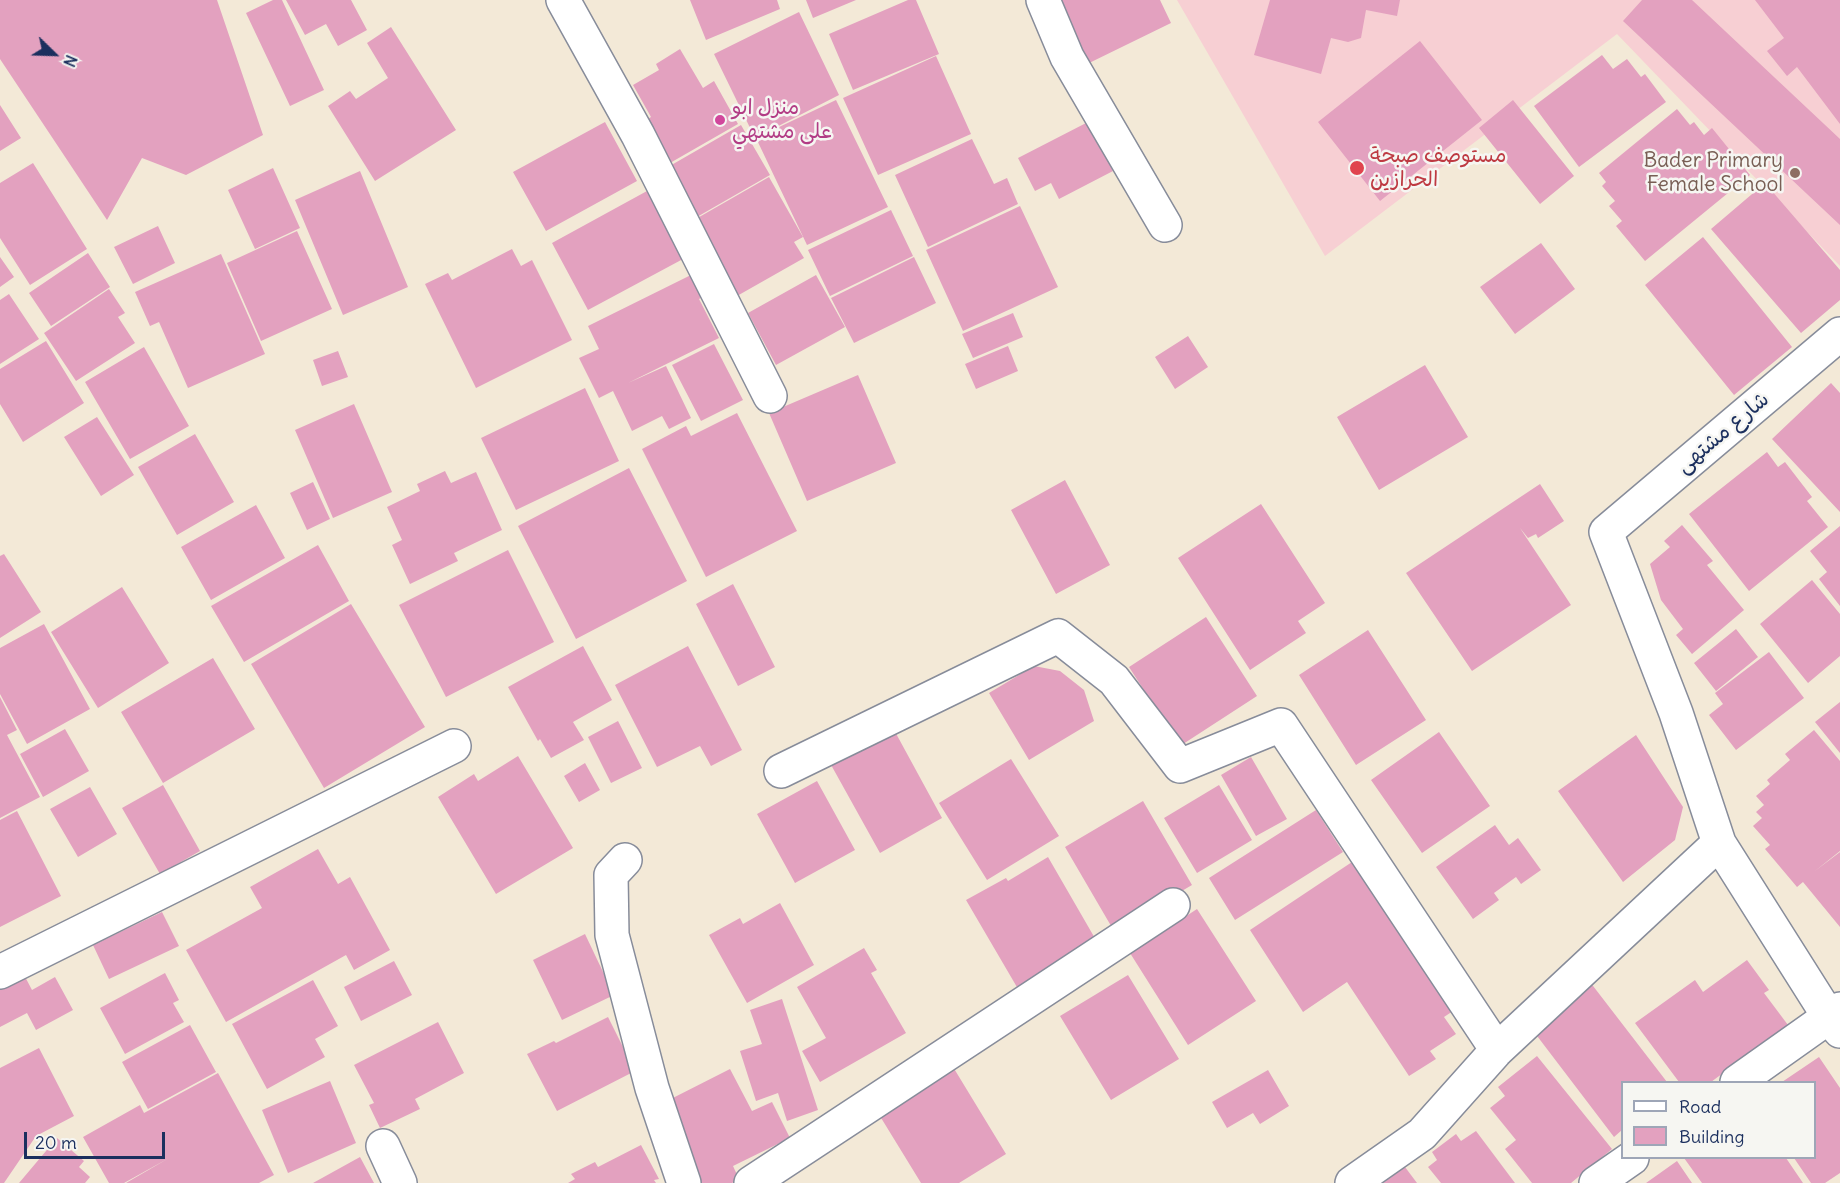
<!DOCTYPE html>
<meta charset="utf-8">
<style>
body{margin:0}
#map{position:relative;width:1840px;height:1183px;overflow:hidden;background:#f3e9d7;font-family:Delius,sans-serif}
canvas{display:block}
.legend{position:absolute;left:1621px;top:1081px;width:195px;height:78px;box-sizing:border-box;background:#f6f6f2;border:2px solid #9ea6b7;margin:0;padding:8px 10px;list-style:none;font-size:18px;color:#1b2f5e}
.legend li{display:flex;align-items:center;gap:12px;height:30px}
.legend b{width:30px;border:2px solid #9ea6b7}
.north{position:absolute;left:24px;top:24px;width:60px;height:60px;-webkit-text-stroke:4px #f6f6f2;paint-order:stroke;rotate:113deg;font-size:16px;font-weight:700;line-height:24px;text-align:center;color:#1b2f5e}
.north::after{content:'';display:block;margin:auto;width:21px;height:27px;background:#1b2f5e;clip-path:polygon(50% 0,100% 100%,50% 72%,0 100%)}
.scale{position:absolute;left:24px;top:1132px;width:141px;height:27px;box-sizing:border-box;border:3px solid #1b2f5e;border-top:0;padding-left:8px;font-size:18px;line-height:21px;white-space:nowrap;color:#1b2f5e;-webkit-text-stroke:4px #f6f6f2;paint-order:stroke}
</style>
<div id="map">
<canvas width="1840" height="1183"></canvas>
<ul class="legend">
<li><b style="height:8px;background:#fff"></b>Road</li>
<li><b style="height:16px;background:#e3a1bf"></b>Building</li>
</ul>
<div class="north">N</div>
<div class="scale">20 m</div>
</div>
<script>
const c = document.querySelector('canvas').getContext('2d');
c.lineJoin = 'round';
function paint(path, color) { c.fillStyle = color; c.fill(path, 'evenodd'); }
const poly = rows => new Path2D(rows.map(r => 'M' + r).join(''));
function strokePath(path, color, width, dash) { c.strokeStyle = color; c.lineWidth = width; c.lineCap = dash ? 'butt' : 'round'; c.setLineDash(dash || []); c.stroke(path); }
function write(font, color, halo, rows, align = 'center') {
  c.font = font + ' Delius,"Playpen Sans Arabic",sans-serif'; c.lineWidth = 5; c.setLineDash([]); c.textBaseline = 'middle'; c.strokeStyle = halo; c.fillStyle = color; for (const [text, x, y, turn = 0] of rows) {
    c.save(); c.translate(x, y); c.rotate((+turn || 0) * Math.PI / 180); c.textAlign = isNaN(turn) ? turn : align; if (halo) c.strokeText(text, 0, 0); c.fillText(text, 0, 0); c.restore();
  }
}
paint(poly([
 [1177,0,1840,0,1840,266,1617,34,1325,256]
]), '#f7cfd3');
paint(poly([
 [0,0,217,0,263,135,186,175,142,158,107,220,0,59],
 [273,0,282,0,324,90,290,106,246,13],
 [286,0,351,0,367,30,338,46,326,24,305,35],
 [690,0,777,0,780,9,706,40],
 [806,0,856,0,813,18],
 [908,0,916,0,939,54,853,90,829,34],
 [1051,0,1160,0,1171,23,1083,66],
 [1270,0,1400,0,1397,16,1366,10,1361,38,1348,42,1331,38,1321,74,1254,55],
 [1642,0,1692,0,1840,139,1840,225,1623,21],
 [1755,0,1840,0,1840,124,1797,67,1787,76,1767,51,1784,38],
 [799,12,839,95,755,138,714,54],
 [391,27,456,130,375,181,328,106,350,91,356,99,388,78,367,43],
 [1420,41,1482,120,1380,201,1318,122],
 [680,49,703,88,714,81,738,124,670,163,646,120,651,117,633,85,659,70,656,64],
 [1602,55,1613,69,1627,59,1641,77,1645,74,1666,102,1579,167,1534,106],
 [936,56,971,134,878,175,843,98],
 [836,100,888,207,807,245,756,138],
 [1513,100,1574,176,1540,204,1479,128],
 [0,105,21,138,0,151],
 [1677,109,1690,125,1694,122,1704,135,1712,128,1750,175,1645,261,1616,226,1622,221,1609,206,1615,201,1602,186,1606,182,1599,173],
 [605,122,637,181,546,231,513,172],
 [1088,122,1113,171,1059,199,1051,183,1035,191,1018,158],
 [741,125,770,175,690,221,661,171],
 [972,139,994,184,1007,178,1018,204,928,247,895,175],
 [33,163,87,249,30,285,0,238,0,183],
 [273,168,300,228,255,249,228,190],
 [360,171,408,287,343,315,295,200],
 [769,177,803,237,794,242,804,258,737,296,694,220],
 [1765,183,1840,270,1840,300,1801,333,1711,229],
 [647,191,683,259,588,310,552,243],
 [1020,206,1058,287,963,331,926,250],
 [891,210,913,256,830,296,808,250],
 [158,226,175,263,133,284,114,247],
 [297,231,332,309,261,341,227,263],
 [1703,237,1792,347,1734,395,1645,285],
 [1541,243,1575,289,1515,334,1480,287],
 [512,249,521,266,532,260,572,340,476,388,425,284,448,273,452,280],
 [88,253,110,287,51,326,29,293],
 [221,254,265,354,188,388,159,322,150,326,135,292],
 [0,257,14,277,0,287],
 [914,257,936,303,854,343,831,298],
 [695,273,706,295,699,299,719,338,628,383,666,366,691,418,669,429,662,416,632,431,613,391,599,398,579,358,599,349,588,326],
 [816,275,845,327,776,365,748,313],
 [109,289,125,313,118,317,135,343,76,381,44,333],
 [9,294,39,339,0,364,0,300],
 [1013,313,1023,337,973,358,962,334],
 [1188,336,1208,367,1175,389,1155,357],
 [46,341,84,403,23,442,0,404,0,369],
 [714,344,743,400,701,421,672,365],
 [1008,346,1018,371,976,389,965,364],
 [144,347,189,426,130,459,85,382],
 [338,351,348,377,322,386,313,360],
 [1425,365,1468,437,1379,490,1337,417],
 [858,375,896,463,807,501,769,413],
 [1831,383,1840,393,1840,512,1772,439],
 [585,388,619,461,516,510,481,438],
 [354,404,392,492,333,518,295,430],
 [737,413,797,531,706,577,642,449,686,426,691,436],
 [97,417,134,475,101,496,64,437],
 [195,434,234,502,177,535,138,467],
 [1767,452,1778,467,1785,462,1812,497,1807,501,1828,527,1749,591,1689,514],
 [629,468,687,581,576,639,518,526],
 [445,471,451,483,476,472,502,530,454,553,458,561,410,584,392,545,402,540,387,507,420,491,417,484],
 [1065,480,1110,565,1056,594,1011,510],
 [313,482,330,519,307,530,290,493],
 [1540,484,1564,521,1538,538,1536,534,1528,538,1520,528,1571,605,1472,671,1406,573],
 [1261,504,1325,603,1298,621,1306,633,1250,670,1178,558],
 [256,505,285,558,211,600,181,547],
 [1682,525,1713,561,1707,565,1744,610,1692,654,1676,635,1683,629,1661,600,1650,564,1670,547,1664,541],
 [1840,526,1840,606,1819,579,1827,572,1810,551],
 [318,545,349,601,244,662,211,606],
 [508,550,554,642,446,697,399,605],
 [4,554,41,612,0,638,0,556],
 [1812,580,1840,614,1840,656,1808,683,1760,624],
 [733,584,775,667,738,686,696,604],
 [122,587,169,663,98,708,51,632],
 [351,604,425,727,324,788,251,664],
 [1206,617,1257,696,1180,746,1129,667],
 [44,624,90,709,27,744,0,694,0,648],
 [1736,629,1758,657,1716,691,1694,663],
 [1368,630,1426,720,1356,765,1299,675],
 [583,646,612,700,573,722,584,740,551,758,540,739,538,741,508,687],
 [688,646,742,750,711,766,700,746,657,767,615,685],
 [1769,652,1804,698,1736,750,1709,715,1723,704,1715,693],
 [213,658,255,729,163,783,121,712],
 [1034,666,1060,671,1084,690,1094,721,1029,760,989,693],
 [0,697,17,730,7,735,40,797,0,818],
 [1840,702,1840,753,1815,722],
 [618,721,642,768,611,783,588,737],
 [893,728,942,818,880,853,830,763],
 [65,729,89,771,43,797,20,754],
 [1814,730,1840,761,1840,851,1815,871,1840,852,1840,927,1803,882,1797,887,1765,849,1770,845,1753,826,1762,818,1756,812,1764,805,1756,796,1770,784,1767,780,1790,760,1785,754],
 [1439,732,1490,806,1422,853,1371,780],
 [1636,735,1683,807,1675,840,1623,882,1558,791],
 [518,756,573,848,496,894,438,797,474,774,478,781],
 [1251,757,1287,819,1256,836,1221,775],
 [1011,759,1059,836,987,880,939,803],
 [585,763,600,790,579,802,564,776],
 [817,781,855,850,795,883,757,814],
 [163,785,200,851,160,874,122,808],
 [1219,785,1252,840,1197,873,1164,818],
 [90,787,117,834,78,857,50,809],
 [1143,801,1192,885,1114,931,1065,847],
 [1316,810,1343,852,1235,920,1209,878],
 [17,811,61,896,0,927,0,820],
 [1495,825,1509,845,1518,838,1541,870,1521,884,1516,877,1494,893,1499,900,1473,919,1436,867],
 [318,849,338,884,350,877,390,950,354,970,346,955,226,1022,186,950,262,908,250,887],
 [1048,857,1100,947,1021,994,966,900,1006,878,1008,881],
 [1358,858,1456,1009,1444,1017,1456,1034,1430,1051,1436,1059,1409,1076,1347,982,1303,1012,1250,930],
 [780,903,814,965,747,1003,709,935,740,918,743,924],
 [1197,909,1256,1001,1188,1045,1130,953],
 [162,912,179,946,109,979,93,945],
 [585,934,614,995,562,1020,533,960],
 [864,948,877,970,871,973,906,1033,820,1082,802,1051,826,1038,797,987],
 [1747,960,1769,990,1764,993,1788,1025,1711,1082,1679,1082,1635,1023,1695,980,1703,992],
 [394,961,412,995,361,1021,344,987],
 [22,971,32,990,55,977,73,1010,36,1030,27,1013,0,1027,0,983],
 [165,973,179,1000,173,1003,184,1022,125,1054,100,1008],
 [1128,975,1179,1059,1111,1100,1060,1016],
 [313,980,338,1026,315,1039,325,1057,267,1089,232,1024],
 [1590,982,1667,1082,1622,1082,1622,1130,1614,1137,1531,1028],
 [782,999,818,1110,787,1121,778,1093,756,1101,740,1051,762,1044,750,1010],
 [608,1017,635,1071,557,1111,527,1054,554,1041,556,1043],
 [438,1022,464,1073,415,1099,420,1109,380,1128,369,1105,374,1103,354,1065],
 [190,1025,216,1072,148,1109,122,1062],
 [39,1048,74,1116,36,1136,4,1183,0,1183,0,1068],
 [1537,1056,1612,1149,1571,1183,1532,1183,1505,1149,1516,1140,1490,1108,1505,1096,1498,1087],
 [1819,1057,1840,1088,1840,1173,1825,1183,1811,1183,1794,1158,1814,1158,1814,1082,1782,1082],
 [950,1062,1006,1154,959,1183,921,1183,875,1108],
 [730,1069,752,1111,772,1102,790,1138,733,1166,739,1179,732,1183,701,1183,661,1104],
 [1268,1070,1289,1106,1260,1124,1253,1113,1227,1128,1212,1102],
 [218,1073,274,1175,259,1183,126,1183,169,1158,124,1183,109,1183,83,1137,140,1105,144,1113],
 [330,1081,356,1143,288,1173,262,1110],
 [1476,1131,1515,1183,1441,1183,1428,1167,1437,1160,1432,1152,1456,1134,1461,1141],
 [57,1138,84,1161,79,1167,90,1177,85,1183,19,1183],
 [641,1145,659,1179,654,1180,656,1183,568,1183,575,1179,571,1174,595,1162,598,1167],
 [360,1157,374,1183,313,1183],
 [1684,1158,1786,1158,1803,1183,1702,1183],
 [1677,1161,1692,1183,1646,1183],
 [1405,1167,1417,1183,1383,1183]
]), '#e3a1bf');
const minor = poly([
 [563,0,638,135,770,396],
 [1043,0,1067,57,1165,225],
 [1840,334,1606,532,1676,713,1719,843,1829,1017,1840,1031],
 [781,771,1058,636,1114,680,1180,766,1281,725,1497,1050],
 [625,860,611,875,612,935,652,1088,684,1183],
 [0,972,454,746],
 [1737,1082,1840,1009],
 [383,1146,400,1183],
 [751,1183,1173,905],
 [1352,1183,1422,1134,1497,1050,1719,843],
 [1596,1183,1632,1158]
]);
strokePath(minor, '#878c9a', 36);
strokePath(minor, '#fff', 33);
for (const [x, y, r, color] of [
 [720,120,6,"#d1479c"],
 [1357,168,8,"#e0444e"],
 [1795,173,6,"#8d6e63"]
]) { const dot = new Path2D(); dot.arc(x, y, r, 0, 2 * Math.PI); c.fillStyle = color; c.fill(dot); strokePath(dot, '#f6f6f2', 2); }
write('21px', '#b23c85', '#f6f6f2', [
 ["منزل ابو",732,108],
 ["على مشتهي",732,132]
], 'left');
write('21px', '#be3a42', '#f6f6f2', [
 ["مستوصف صبحة",1370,156],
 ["الحرازين",1370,180]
], 'left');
write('21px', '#785e54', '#f6f6f2', [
 ["Bader Primary",1783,161],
 ["Female School",1783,185]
], 'right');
write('21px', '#1b2f5e', '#f6f6f2', [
 ["شارع مشتهى",1723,433,-40]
]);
</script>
